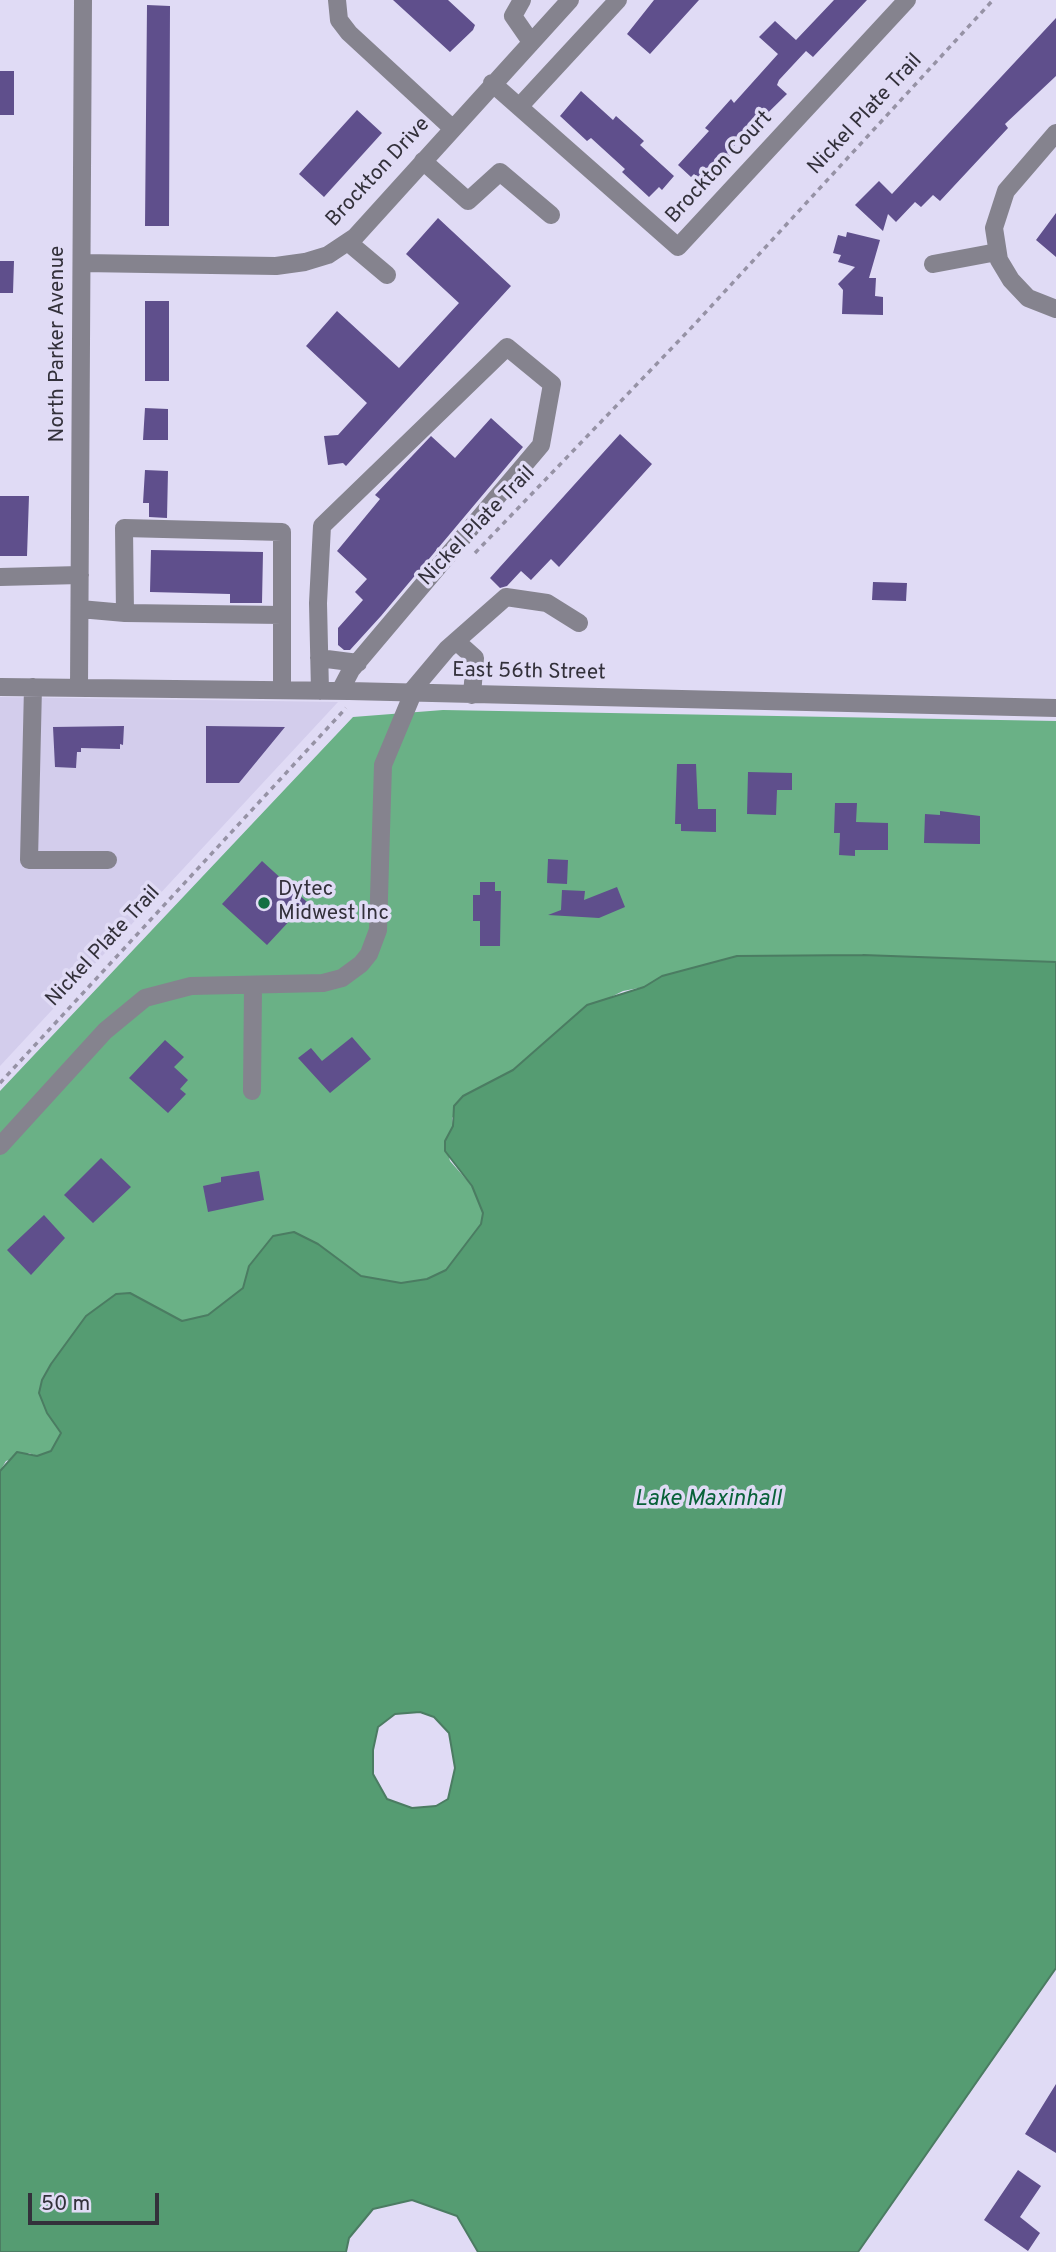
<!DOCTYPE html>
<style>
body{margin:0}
#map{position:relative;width:1056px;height:2252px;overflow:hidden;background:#e0dbf5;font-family:Overpass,sans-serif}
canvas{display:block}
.scale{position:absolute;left:28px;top:2193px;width:131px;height:32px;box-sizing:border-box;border:4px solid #33313b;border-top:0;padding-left:9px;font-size:21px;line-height:24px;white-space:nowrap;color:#33313b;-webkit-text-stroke:5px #e0dbf5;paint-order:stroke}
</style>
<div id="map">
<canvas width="1056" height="2252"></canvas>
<div class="scale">50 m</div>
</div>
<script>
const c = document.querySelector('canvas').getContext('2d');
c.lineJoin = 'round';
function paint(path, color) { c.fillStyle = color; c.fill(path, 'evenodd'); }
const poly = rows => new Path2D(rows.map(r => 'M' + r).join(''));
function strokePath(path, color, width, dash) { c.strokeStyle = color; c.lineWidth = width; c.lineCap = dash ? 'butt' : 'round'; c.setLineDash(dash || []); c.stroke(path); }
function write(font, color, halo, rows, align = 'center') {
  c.font = font + ' Overpass,sans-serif'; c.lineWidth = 7; c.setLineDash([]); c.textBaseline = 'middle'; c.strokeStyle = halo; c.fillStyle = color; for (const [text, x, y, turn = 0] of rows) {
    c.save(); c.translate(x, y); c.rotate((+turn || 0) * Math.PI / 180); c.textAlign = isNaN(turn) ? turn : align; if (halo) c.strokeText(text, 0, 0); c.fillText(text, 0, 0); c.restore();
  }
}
paint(poly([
 [0,697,338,702,0,1066]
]), '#d3cdec');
paint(poly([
 [443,710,1056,721,1056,962,863,955,737,956,662,976,644,987,623,991,579,1013,513,1070,476,1090,452,1118,453,1126,445,1141,450,1161,472,1186,483,1212,481,1224,446,1270,427,1279,401,1283,360,1276,349,1268,249,1266,243,1288,208,1315,192,1321,182,1321,141,1299,86,1316,42,1380,47,1413,61,1433,51,1451,37,1456,29,1453,6,1461,0,1471,0,1091,353,717]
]), '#6ab186');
const water = poly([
 [863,955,1056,962,1056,1968,858,2252,478,2252,457,2216,412,2200,373,2209,349,2238,346,2252,0,2252,0,1471,17,1452,37,1456,51,1451,61,1433,47,1413,39,1393,42,1380,51,1364,86,1316,116,1294,130,1293,182,1321,208,1315,243,1288,249,1266,273,1236,294,1232,318,1244,361,1276,401,1283,427,1279,446,1270,481,1224,483,1213,472,1186,445,1151,445,1141,453,1126,454,1106,463,1096,513,1070,587,1005,644,987,662,976,737,956,863,955],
 [420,1712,434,1717,449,1733,455,1768,448,1799,436,1806,412,1808,387,1799,373,1774,373,1750,378,1727,395,1714,420,1712]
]);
paint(water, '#559c72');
strokePath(water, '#4b7c62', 2);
paint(poly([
 [393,0,448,0,475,25,473,30,450,52],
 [654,0,699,0,650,54,627,34],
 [834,0,867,0,813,57,806,51,779,80,777,85,787,94,727,153,730,156,705,184,694,174,691,177,678,165,709,131,705,128,731,99,734,103,778,54,759,37,775,21,796,40],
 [147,5,170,6,169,226,145,226],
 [1056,18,1056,76,1005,124,1008,128,940,201,933,195,921,207,915,202,896,222,888,214,883,231,855,205,879,181,892,194],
 [0,71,14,71,14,115,0,115],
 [581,91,613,120,616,116,644,141,640,145,674,176,662,190,659,187,649,197,622,172,625,169,591,138,587,141,560,116],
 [357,110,382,133,324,197,299,174],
 [1056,213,1056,257,1036,240],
 [438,218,511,286,346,466,343,463,328,465,324,436,338,435,367,403,306,346,337,311,399,368,459,303,406,254],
 [847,232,880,240,869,278,876,278,875,296,883,297,883,315,842,314,843,290,838,284,855,267,838,262,841,255,833,253,838,235,846,237],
 [0,261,14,261,13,293,0,293],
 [145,301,169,301,169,381,145,381],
 [145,408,168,409,168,440,143,440],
 [491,418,523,447,381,616,350,650,344,650,338,645,338,628,363,600,355,592,367,579,337,551,380,499,375,495,431,436,455,458],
 [620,434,652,464,559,567,551,559,531,580,521,571,507,586,500,588,490,578],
 [145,470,168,471,167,518,149,517,149,503,143,503],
 [0,496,29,496,27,556,0,556],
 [151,550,263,552,262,603,230,603,230,594,150,592],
 [873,582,907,583,906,601,872,600],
 [124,726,123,745,120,744,120,749,81,748,81,752,77,752,76,768,55,767,53,727],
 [206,726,285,727,239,783,206,783],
 [677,764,696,764,698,809,716,809,716,832,681,831,681,824,675,824],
 [748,772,792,773,792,790,777,790,776,815,747,814],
 [835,803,857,803,856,822,888,823,888,850,855,850,855,856,839,855,840,833,834,833],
 [940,811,980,816,980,844,924,843,925,814,940,815],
 [548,859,568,860,567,884,547,883],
 [262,861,307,902,267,945,222,904],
 [480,882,495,882,495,891,501,891,500,946,480,946,480,921,473,921,473,895,480,895],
 [617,887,625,907,599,918,548,915,561,910,562,890,585,891,584,900],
 [352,1037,371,1059,330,1093,298,1058,311,1048,322,1061],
 [165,1040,184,1057,174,1067,188,1080,180,1089,186,1094,168,1113,129,1078],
 [101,1158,131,1187,93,1223,64,1195],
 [259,1171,264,1200,208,1212,203,1186,221,1182,221,1177],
 [44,1215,65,1238,31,1275,7,1250],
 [1056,2084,1056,2153,1025,2134],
 [1018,2170,1041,2186,1020,2217,1040,2233,1028,2251,984,2220]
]), '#5f4f8c');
strokePath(poly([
 [475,553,693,326,993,0],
 [0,1083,346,708]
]), '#9692a5', 3.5, [5, 5]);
strokePath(poly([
 [337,0,339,20,349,33,452,128],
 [522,0,513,16,531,42],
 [492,83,678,247,907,0],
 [519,107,618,0],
 [1056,133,1006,191,994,228,999,260,1011,280,1028,298,1056,309],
 [423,161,468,201,500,172,551,215],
 [349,243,387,275],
 [83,263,276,266,305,262,328,255,355,237,570,0],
 [933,264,997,252],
 [0,577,80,575],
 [80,609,125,613],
 [282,615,125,613,124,528,282,532,282,690],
 [456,641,475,658,472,695],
 [319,658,358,663],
 [0,687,349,691,1056,708],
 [33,687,29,860,108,860],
 [79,688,83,0],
 [320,691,318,603,322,526,507,347,552,384,541,445,351,670,340,691],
 [410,693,447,649,506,597,547,603,579,623],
 [252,1091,253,987],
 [0,1146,105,1031,145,998,191,986,323,983,342,978,361,964,369,954,378,930,383,765,413,693]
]), '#85838e', 18);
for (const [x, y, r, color] of [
 [264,903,7,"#146f43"]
]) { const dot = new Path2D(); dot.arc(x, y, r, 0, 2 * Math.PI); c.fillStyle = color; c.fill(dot); strokePath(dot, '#e0dbf5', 2.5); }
write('21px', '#33313b', '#e0dbf5', [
 ["Nickel Plate Trail",866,115,-47],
 ["Brockton Court",720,168,-47],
 ["Brockton Drive",379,173,-47],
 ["North Parker Avenue",59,344,-90],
 ["Nickel Plate Trail",478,527,-46],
 ["East 56th Street",529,673,1],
 ["Nickel Plate Trail",104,947,-47]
]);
write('21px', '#33313b', '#e0dbf5', [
 ["Dytec",278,891],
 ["Midwest Inc",278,915]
], 'left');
write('italic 23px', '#086139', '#e0dbf5', [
 ["Lake Maxinhall",708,1500]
]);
</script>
